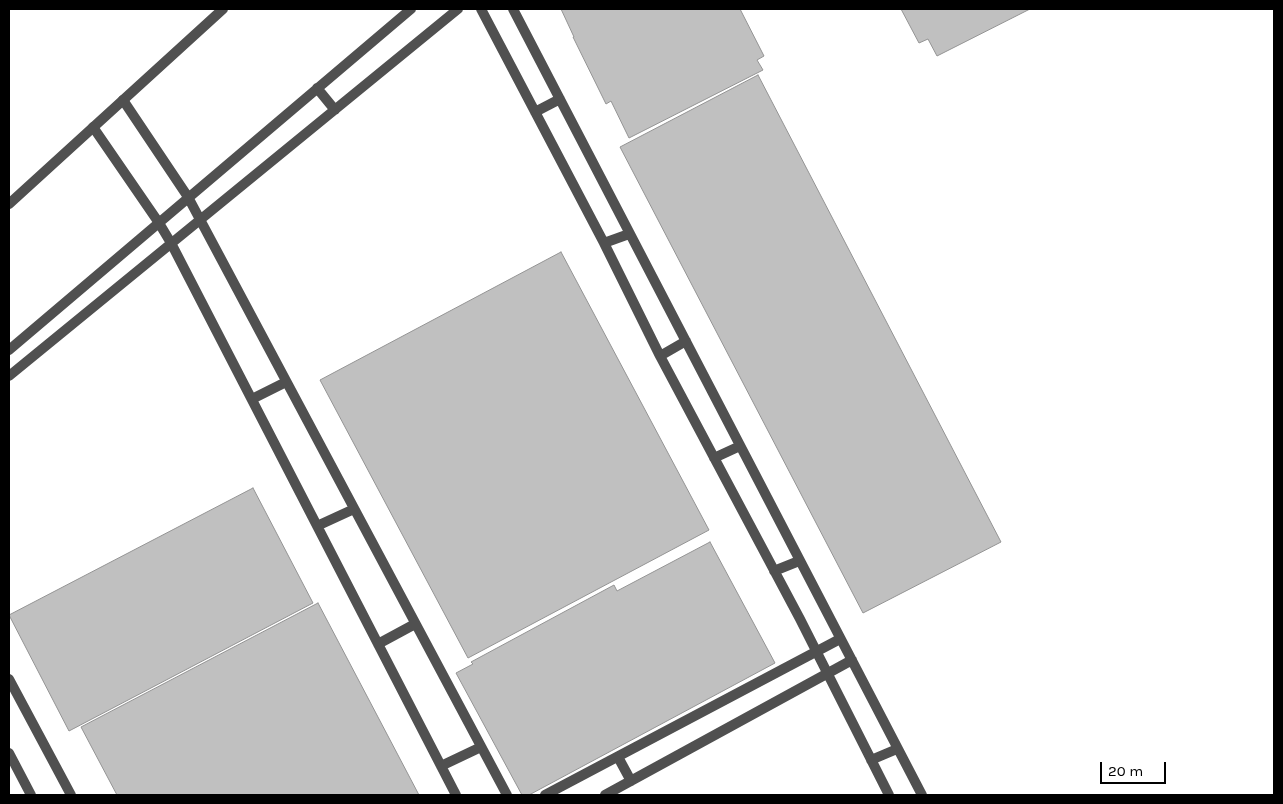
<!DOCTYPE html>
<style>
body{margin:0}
#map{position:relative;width:1283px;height:804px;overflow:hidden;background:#fff;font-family:Karla,sans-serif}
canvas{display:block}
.frame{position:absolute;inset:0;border:10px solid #000;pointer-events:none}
.scale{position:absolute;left:1100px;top:762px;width:66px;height:22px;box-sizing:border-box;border:2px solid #000;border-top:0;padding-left:6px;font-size:15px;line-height:18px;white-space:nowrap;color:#000;-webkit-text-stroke:4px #fff;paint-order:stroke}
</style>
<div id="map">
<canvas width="1283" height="804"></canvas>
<div class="frame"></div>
<div class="scale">20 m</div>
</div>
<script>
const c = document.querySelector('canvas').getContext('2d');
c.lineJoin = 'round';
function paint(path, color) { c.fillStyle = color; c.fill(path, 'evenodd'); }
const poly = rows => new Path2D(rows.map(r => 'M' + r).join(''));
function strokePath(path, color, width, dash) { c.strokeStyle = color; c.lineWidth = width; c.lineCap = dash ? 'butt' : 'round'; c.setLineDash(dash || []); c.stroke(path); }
const building = poly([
 [561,9,740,9,764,56,757,60,763,70,629,138,611,101,606,104,573,37,574,37,561,9],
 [901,9,1030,9,937,56,928,39,919,43,901,9],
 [758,75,1001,542,863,613,620,147,758,75],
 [561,252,709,530,468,658,320,380,561,252],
 [253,488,313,603,69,731,9,615,253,488],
 [710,542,775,663,529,795,522,795,456,673,473,664,471,662,614,585,617,591,710,542],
 [318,603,419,795,117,795,81,727,318,603]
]);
paint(building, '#c0c0c0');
strokePath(building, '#949494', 1);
strokePath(poly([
 [481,9,604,243,660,356,800,619,889,795],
 [513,9,922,795],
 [317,88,335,110],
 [123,100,188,197,507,795],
 [535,112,560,99],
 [93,127,159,223,171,243,456,795],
 [604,243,629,234],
 [9,350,411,9],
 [660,356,686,341],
 [9,376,458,9],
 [252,399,286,382],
 [714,458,740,446],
 [317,526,354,509],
 [774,571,799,561],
 [378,644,415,624],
 [9,679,71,795],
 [9,753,31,795],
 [618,757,631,781],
 [871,760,897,749],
 [441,766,481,747],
 [545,795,840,639],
 [605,795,852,660]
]), '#505050', 10);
strokePath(poly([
 [9,204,223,9]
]), '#505050', 10);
</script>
